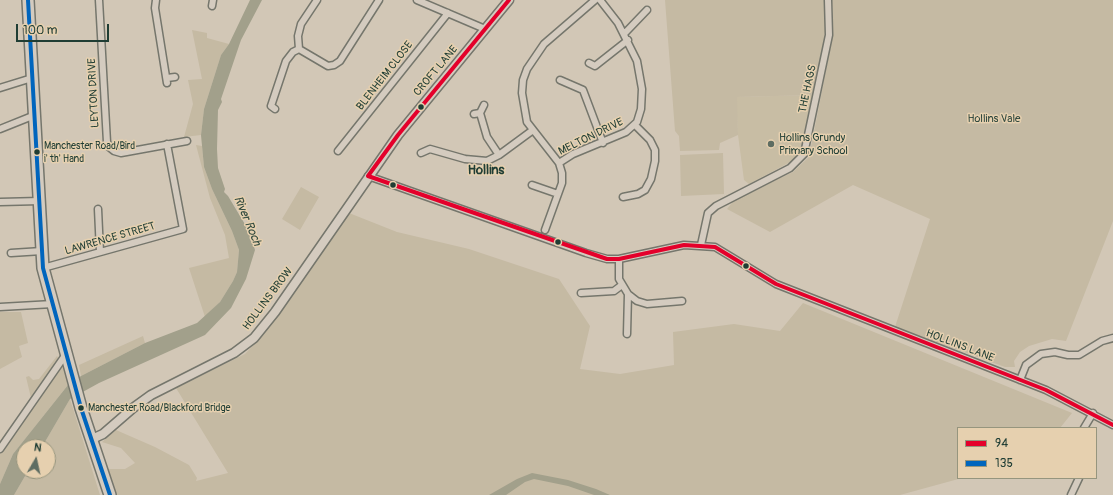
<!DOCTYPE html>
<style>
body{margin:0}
#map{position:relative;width:1113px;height:495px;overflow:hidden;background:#d2c7b6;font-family:Pangolin,sans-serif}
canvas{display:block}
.legend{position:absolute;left:957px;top:427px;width:140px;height:52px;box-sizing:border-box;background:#e6d0af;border:1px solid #96957e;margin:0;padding:5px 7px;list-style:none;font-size:12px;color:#1f3d34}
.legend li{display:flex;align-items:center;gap:8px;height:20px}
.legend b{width:20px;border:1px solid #96957e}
.north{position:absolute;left:16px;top:439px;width:40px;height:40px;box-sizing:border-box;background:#e6d0af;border:1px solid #96957e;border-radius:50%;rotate:9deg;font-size:11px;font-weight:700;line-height:16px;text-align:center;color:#1f3d34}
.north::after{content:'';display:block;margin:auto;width:14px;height:18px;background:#5e6d62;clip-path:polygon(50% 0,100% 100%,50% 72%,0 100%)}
.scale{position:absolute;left:16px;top:24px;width:93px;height:18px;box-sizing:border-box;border:2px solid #1f3d34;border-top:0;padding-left:5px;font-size:12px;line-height:14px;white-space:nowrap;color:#1f3d34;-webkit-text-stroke:3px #e6d0af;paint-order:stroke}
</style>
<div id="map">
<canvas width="1113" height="495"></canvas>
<ul class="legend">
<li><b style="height:5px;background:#e4002b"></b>94</li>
<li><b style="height:5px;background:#0065bd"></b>135</li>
</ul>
<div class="north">N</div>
<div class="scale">100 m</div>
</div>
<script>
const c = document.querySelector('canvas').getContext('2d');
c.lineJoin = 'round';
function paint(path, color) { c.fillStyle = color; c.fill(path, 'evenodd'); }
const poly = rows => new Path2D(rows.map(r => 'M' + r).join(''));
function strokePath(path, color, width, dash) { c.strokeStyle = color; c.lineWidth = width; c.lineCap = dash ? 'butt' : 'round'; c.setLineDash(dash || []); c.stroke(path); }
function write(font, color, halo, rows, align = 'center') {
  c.font = font + ' Pangolin,sans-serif'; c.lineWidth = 3; c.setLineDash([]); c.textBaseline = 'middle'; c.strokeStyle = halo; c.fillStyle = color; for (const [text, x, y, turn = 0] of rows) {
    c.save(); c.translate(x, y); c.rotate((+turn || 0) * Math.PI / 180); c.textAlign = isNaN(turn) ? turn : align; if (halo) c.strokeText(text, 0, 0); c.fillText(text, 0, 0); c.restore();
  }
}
paint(poly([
 [813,95,801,152,792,161,749,184,744,180,738,135,736,97]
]), '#c8bda4');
paint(poly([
 [665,0,825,0,826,23,823,47,813,95,737,97,738,135,720,143,719,150,680,151,679,136,675,131],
 [832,0,1113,0,1113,221,1066,341,1052,339,1029,346,1020,352,1014,361,1015,367,1005,367,895,327,930,219,853,185,770,232,727,209,735,199,793,172,809,157,833,35],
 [192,30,207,33,207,38,229,44,221,55,204,109,201,135,184,137,193,104,188,80,202,79],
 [196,145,202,146,204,167,212,189,232,231,239,250,237,272,233,281,220,302,205,317,189,268,229,258,225,235,210,198],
 [723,153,724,194,681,196,680,155],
 [301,187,319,197,300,230,282,219],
 [349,213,397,232,469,249,559,279,590,326,580,369,620,374,674,365,673,332,734,324,780,331,803,303,1072,413,1060,428,958,428,958,478,962,478,900,495,117,495,108,469,125,469,135,463,121,448,102,442,116,430,155,447,189,465,197,478,196,481,228,473,176,388,245,354,263,335],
 [0,312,21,312,28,343,19,346,22,357,0,369],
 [143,336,145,343,81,376,79,365],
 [57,356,59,359,31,398,26,377,29,376,33,380,39,379],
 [63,364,68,385,13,454,0,484,0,454],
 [70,399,100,495,14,495,28,471,48,471,48,447,42,447]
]), '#c5baa3');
paint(poly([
 [250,0,262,0,241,40,221,99,222,102,218,110,217,149,218,168,225,189,224,192,228,196,249,231,255,250,246,279,231,308,205,335,99,383,70,399,42,447,24,447,24,471,28,471,14,495,0,495,0,484,13,454,68,385,81,376,145,343,197,323,220,302,233,281,237,272,239,250,232,231,212,189,204,167,201,135,204,109,221,55,229,44],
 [532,473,568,480,596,489,610,495,594,495,568,486,534,479,525,482,506,495,489,495,517,479]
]), '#a2a08b');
const minor = poly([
 [99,0,107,142,109,147,114,151,121,153,187,141],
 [156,0,155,8,167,83],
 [317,0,301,24,298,36,299,49,328,66,334,65,340,61,379,0],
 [417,0,485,29],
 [212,6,213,0],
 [624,34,647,10],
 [589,63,595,66,628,40],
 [167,78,175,77],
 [560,80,583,90,603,143],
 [0,88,32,78],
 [275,109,271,106,286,61,293,52,299,49],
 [480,113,484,105],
 [474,114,480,113,487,137,499,155],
 [0,129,30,117,35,117],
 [338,151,448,13],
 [421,153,430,149,465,159,487,161,499,155,533,130],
 [559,163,527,122,522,93,523,80,527,69,544,44,595,0],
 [368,176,586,253,607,259,619,259,684,245,715,247,776,284,1046,390,1113,425],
 [532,185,558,194],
 [623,197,638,194,645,190,651,179,655,161,655,150,650,140,635,125],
 [0,202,40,201],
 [98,209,100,252],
 [545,230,562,183,562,173,559,163,573,154,626,132,637,122,641,109,642,89,637,61,618,23,600,0],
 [701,245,708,213,716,206,790,168,804,154,829,35,828,0],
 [11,253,42,251],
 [619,259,619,279,628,294,627,334],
 [43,268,183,229,167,144],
 [581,293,614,291,622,285],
 [628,294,637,301,647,304,682,301],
 [0,307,53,304],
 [1020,380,1026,365,1041,354,1055,352,1068,355,1079,355,1102,341,1113,338],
 [1084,428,1093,413],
 [0,449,64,357,68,356],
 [1071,495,1079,478]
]);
const tertiary = poly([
 [92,439,103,434,133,408,151,395,234,353,254,338,275,312,398,135,509,0]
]);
const trunk = poly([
 [28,0,43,268,81,408,110,495]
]);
strokePath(minor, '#75766c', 9);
strokePath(tertiary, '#75766c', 11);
strokePath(trunk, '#75766c', 14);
strokePath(minor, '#d4cbbf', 6);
strokePath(tertiary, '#d4cbbf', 8);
strokePath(trunk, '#d4cbbf', 11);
strokePath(poly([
 [368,176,607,259,619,259,684,245,715,247,776,284,1046,390,1113,425],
 [368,176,398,135,509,0]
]), '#e4002b', 4);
strokePath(poly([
 [28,0,43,268,81,408,110,495]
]), '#0065bd', 4);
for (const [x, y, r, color] of [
 [421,107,3.5,"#1f3d34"],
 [771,144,4,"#5e6d62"],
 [37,152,3.5,"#1f3d34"],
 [393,185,3.5,"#1f3d34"],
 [558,242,3.5,"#1f3d34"],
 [746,266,3.5,"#1f3d34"],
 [81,408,3.5,"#1f3d34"]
]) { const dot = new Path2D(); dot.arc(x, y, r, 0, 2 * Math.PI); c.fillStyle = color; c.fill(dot); strokePath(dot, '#e6d0af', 1.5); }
write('10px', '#1f3d34', '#e6d0af', [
 ["Manchester Road/Bird",44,146],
 ["i' th' Hand",44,159],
 ["Manchester Road/Blackford Bridge",88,408]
], 'left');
write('11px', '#1f3d34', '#e6d0af', [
 ["CROFT LANE",436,71,-50],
 ["BLENHEIM CLOSE",385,76,-52],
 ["THE HAGS",808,89,-78],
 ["LEYTON DRIVE",94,93,-93],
 ["MELTON DRIVE",591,137,-26],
 ["LAWRENCE STREET",110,239,-16],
 ["HOLLINS BROW",268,299,-53],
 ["HOLLINS LANE",960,346,21]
]);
write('11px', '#2f483e', '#e6d0af', [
 ["Hollins Vale",994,119]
]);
write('11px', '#1f3d34', '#e6d0af', [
 ["Hollins Grundy",779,138],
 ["Primary School",779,151]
], 'left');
write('italic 12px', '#30493e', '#e6d0af', [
 ["River Roch",247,221,67]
]);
write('bold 13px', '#1f3d34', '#e6d0af', [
 ["Hollins",486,171]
]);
</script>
